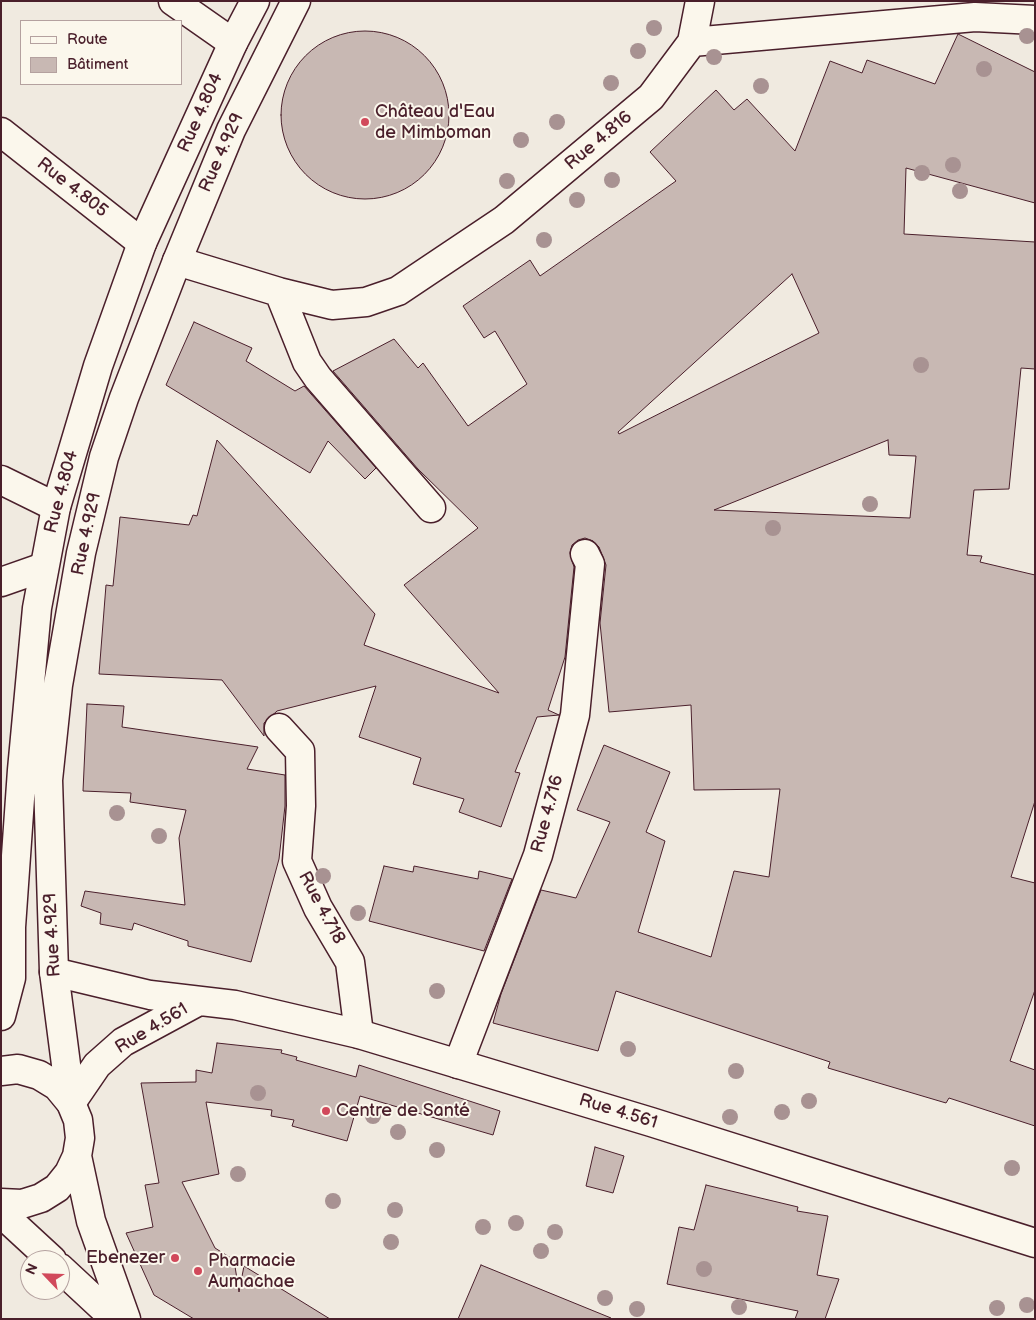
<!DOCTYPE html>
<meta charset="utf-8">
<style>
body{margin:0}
#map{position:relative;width:1036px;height:1320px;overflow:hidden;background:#f0eae0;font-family:"Balsamiq Sans",sans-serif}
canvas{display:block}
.frame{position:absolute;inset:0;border:2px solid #4a1f2b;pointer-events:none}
.legend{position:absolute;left:20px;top:20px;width:162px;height:65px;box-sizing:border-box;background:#fbf7ec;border:1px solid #b4a19f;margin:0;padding:6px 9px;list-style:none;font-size:15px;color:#4a1f2b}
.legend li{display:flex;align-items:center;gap:10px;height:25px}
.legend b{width:25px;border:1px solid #b4a19f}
.north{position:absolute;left:20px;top:1250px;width:50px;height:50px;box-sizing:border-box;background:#fbf7ec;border:1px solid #b4a19f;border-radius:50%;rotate:294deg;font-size:14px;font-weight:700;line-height:20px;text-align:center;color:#4a1f2b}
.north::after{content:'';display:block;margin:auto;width:18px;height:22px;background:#d1495b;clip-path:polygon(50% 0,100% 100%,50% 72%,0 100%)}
</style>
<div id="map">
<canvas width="1036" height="1320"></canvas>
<div class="frame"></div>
<ul class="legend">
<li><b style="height:6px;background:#fbf7ec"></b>Route</li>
<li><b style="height:14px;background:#c8b8b3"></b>Bâtiment</li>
</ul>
<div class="north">N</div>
</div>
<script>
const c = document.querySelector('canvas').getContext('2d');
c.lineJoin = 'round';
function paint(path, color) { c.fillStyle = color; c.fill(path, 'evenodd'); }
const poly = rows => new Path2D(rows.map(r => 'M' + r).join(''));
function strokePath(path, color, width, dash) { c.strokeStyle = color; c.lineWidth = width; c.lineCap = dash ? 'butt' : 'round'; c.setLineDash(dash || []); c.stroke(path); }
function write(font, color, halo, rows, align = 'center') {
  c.font = font + ' "Balsamiq Sans",sans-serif'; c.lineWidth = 4; c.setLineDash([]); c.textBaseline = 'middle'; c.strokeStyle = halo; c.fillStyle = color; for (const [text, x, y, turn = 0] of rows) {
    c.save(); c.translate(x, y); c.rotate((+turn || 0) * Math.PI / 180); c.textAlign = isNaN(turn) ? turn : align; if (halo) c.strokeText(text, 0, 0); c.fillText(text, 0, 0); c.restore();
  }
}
const building = poly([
 '281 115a84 84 0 1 1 168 0a84 84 0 1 1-168 0Z',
 [958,34,1035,72,1035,203,906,168,904,234,1035,242,1035,369,1021,368,1009,489,974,490,967,555,982,556,980,562,1035,575,1035,801,1011,877,1035,883,1035,990,1010,1061,1035,1070,1035,1126,949,1098,946,1103,828,1068,830,1062,616,991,598,1051,493,1023,501,994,541,890,576,898,610,822,577,810,604,745,670,772,646,832,665,841,638,932,711,957,734,871,769,877,780,789,694,790,691,705,609,712,600,623,606,565,599,547,593,541,585,538,578,540,572,545,570,553,574,567,565,657,548,710,559,715,537,717,515,772,520,773,501,827,459,812,464,799,413,784,421,758,359,737,376,686,277,711,264,723,264,736,222,680,99,674,106,585,113,586,120,517,189,525,193,515,197,516,217,440,375,614,364,645,499,693,404,585,478,528,418,469,333,371,394,339,418,368,423,363,468,426,527,384,495,331,484,338,463,306,530,260,540,276,676,181,650,152,716,90,734,110,747,99,795,151,830,61,862,73,867,60,935,84,958,34],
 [792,274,819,333,619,434,618,432,792,274],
 [888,440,889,455,916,456,910,518,714,510,888,440],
 [194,322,252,348,246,361,295,391,304,386,376,468,365,479,328,441,310,473,166,385,194,322],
 [87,704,124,706,122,727,258,747,247,769,285,775,285,806,279,859,251,962,188,946,188,941,134,923,132,930,100,924,101,913,81,906,85,891,185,905,179,838,186,810,130,802,131,793,83,791,87,704],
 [384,866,413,872,414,866,478,879,479,871,512,879,484,951,369,921,384,866],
 [217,1043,282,1050,281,1053,297,1057,296,1060,356,1077,359,1065,500,1111,493,1135,360,1096,347,1141,292,1126,294,1120,271,1116,272,1110,206,1102,219,1174,182,1182,215,1248,234,1260,239,1292,244,1266,330,1319,194,1319,154,1295,126,1233,153,1227,145,1185,159,1183,141,1083,196,1082,196,1070,212,1073,217,1043],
 [595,1147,624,1156,613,1193,586,1186,595,1147],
 [706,1185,798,1207,797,1211,828,1216,817,1275,839,1279,825,1319,795,1319,798,1311,667,1284,679,1227,694,1230,706,1185],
 [481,1265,611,1318,611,1319,458,1319,481,1265]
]);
paint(building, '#c8b8b3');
strokePath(building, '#4a1f2b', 1);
const minor = poly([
 [173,1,233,43],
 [692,42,700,1],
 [1,132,142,243],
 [177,261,279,292,332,305,366,302,398,291,504,220,651,97,692,42,975,17,1035,20],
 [279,292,307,362,318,378,431,508],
 [1,480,56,507],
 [1,582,44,567],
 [279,728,300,751,301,806,297,861,318,908,350,962,359,1034],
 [458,1064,538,855,575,715,590,564,585,554]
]);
const secondary = poly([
 [54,972,150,995,235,1005,359,1034,651,1122,1035,1243],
 [71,1103,97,1065,123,1042,197,1002]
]);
const primary = poly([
 [1,1016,11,978,11,927,22,770,37,608,56,507,98,366,142,243,233,43,255,1],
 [1,1071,18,1069,39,1075,57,1086,71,1103,78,1120,80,1138,77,1156,69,1173,57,1188,41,1198,22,1204,1,1203],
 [71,1103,54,972,48,780,58,685,81,553,104,457,124,398,177,261,231,130,296,1],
 [77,1156,91,1221,126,1319],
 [1,1213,52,1260],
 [60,1268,115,1319]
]);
strokePath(minor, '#4a1f2b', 31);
strokePath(secondary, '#4a1f2b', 31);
strokePath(primary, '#4a1f2b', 31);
strokePath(minor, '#fbf7ec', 28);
strokePath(secondary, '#fbf7ec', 28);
strokePath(primary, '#fbf7ec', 28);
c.fillStyle = '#a89292';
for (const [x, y] of [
 [654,28],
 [1027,36],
 [638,51],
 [714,57],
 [984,69],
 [611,83],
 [761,86],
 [557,122],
 [521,140],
 [953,165],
 [922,173],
 [612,180],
 [507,181],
 [960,191],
 [577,200],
 [544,240],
 [921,365],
 [870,504],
 [773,528],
 [117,813],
 [159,836],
 [323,876],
 [358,913],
 [437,991],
 [628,1049],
 [736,1071],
 [258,1093],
 [809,1101],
 [782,1112],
 [373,1116],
 [730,1117],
 [398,1132],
 [437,1150],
 [1012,1168],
 [238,1174],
 [333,1201],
 [395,1210],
 [516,1223],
 [483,1227],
 [555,1232],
 [391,1242],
 [541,1251],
 [704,1269],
 [605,1298],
 [1027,1305],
 [739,1307],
 [997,1308],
 [637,1309]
]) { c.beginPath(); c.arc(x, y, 8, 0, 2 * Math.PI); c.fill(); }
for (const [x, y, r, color] of [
 [365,122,5,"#d1495b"],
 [326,1111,5,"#d1495b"],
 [175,1258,5,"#d1495b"],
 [198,1271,5,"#d1495b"]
]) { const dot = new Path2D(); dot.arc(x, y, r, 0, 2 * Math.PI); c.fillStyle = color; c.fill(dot); strokePath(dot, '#fbf7ec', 2); }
write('18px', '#4a1f2b', '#fbf7ec', [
 ["Château d'Eau",375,112],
 ["de Mimboman",375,133],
 ["Centre de Santé",336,1111],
 ["Ebenezer",165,1258,"right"],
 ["Pharmacie",208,1261],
 ["Aumachae",208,1282]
], 'left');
write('18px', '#4a1f2b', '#fbf7ec', [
 ["Rue 4.804",201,113,-66],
 ["Rue 4.816",599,141,-40],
 ["Rue 4.929",222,153,-66],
 ["Rue 4.805",72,188,38],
 ["Rue 4.804",62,492,-75],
 ["Rue 4.929",87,534,-78],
 ["Rue 4.716",548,814,-75],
 ["Rue 4.718",321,908,62],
 ["Rue 4.929",53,935,-93],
 ["Rue 4.561",152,1029,-31],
 ["Rue 4.561",618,1112,17]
]);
</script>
